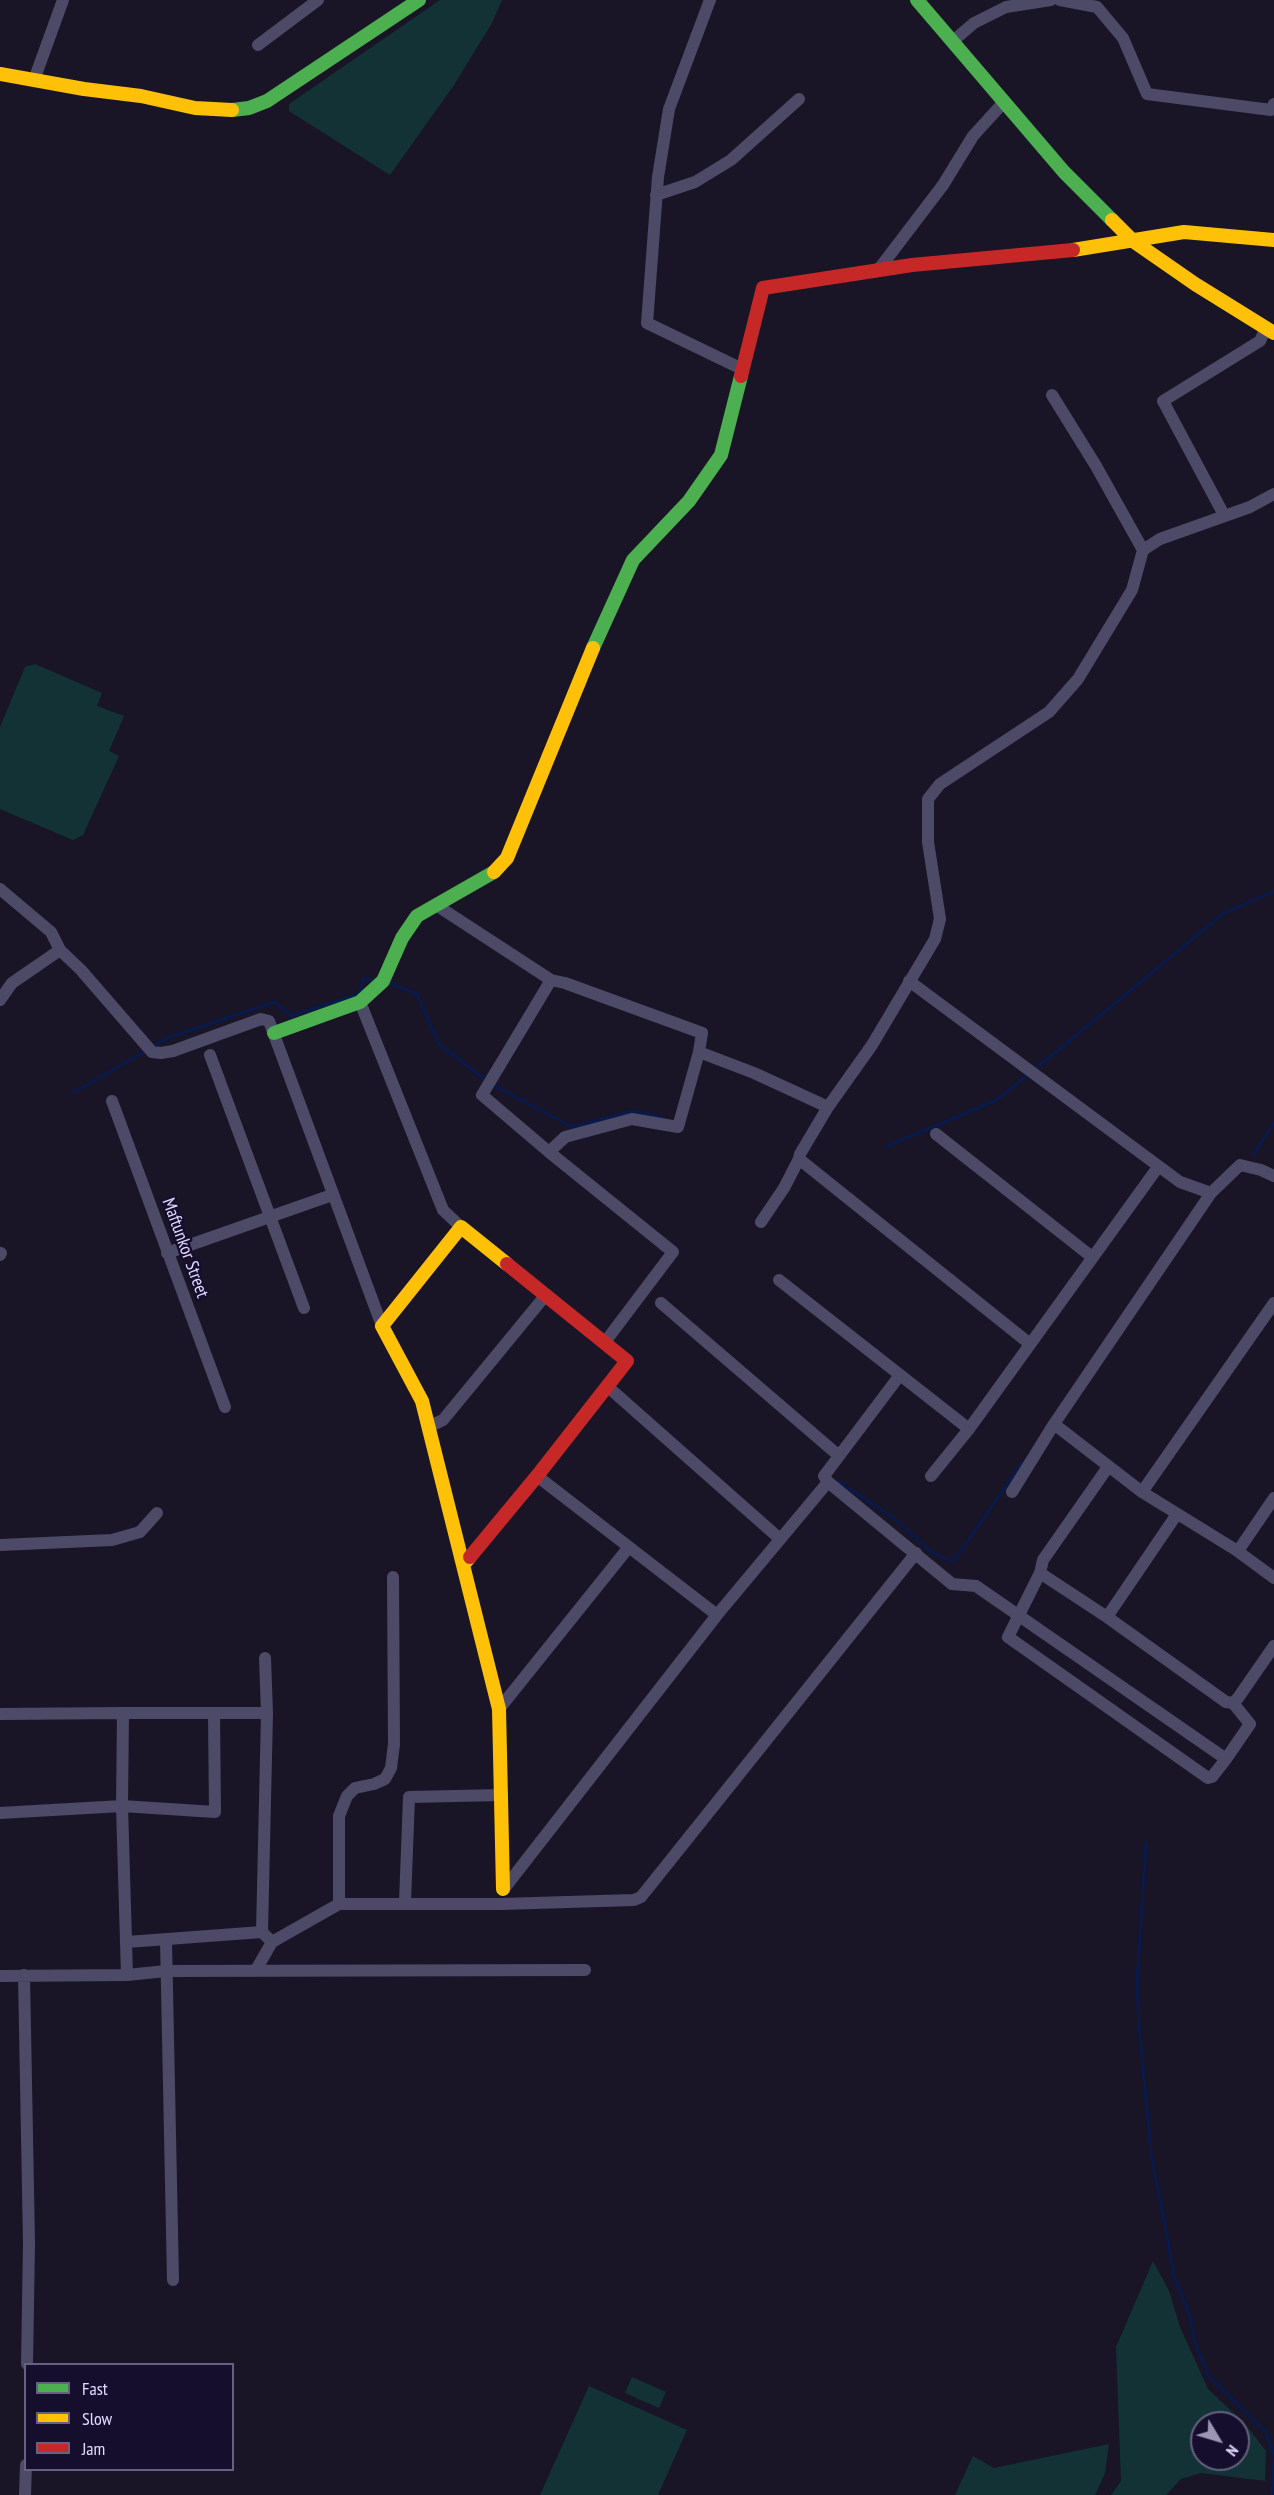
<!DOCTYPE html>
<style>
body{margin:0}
#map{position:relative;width:1274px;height:2495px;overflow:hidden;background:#1a1526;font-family:"PT Sans Narrow",sans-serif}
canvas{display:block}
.legend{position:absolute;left:24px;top:2363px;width:210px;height:108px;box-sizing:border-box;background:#160e2d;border:2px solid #686081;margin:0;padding:8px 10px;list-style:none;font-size:18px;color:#e2daff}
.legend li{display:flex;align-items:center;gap:12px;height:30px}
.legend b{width:30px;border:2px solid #686081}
.north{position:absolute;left:1190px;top:2411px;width:60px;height:60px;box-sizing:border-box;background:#160e2d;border:2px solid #686081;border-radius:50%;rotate:128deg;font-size:16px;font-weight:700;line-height:24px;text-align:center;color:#e2daff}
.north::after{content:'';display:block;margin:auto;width:21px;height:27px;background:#9c95b3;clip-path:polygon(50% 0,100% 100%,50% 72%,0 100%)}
</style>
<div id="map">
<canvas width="1274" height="2495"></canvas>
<ul class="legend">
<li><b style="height:8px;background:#4caf50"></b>Fast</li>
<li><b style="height:8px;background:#ffc107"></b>Slow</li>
<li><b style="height:8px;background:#c62828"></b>Jam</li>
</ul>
<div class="north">N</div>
</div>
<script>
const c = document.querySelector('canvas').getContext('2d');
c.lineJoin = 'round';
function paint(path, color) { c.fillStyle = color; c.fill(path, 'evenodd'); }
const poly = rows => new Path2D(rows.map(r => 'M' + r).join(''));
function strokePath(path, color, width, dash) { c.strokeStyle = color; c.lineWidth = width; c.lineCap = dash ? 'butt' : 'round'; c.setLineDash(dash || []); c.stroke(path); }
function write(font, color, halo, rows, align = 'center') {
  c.font = font + ' "PT Sans Narrow",sans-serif'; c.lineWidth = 5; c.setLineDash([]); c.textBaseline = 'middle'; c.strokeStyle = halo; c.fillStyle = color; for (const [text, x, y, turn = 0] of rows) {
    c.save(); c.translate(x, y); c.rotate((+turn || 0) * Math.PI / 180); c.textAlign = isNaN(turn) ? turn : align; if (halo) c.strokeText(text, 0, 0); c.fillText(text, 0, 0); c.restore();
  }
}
paint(poly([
 [440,0,502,0,492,23,454,85,390,175,289,111,289,104],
 [35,664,102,693,97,706,124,716,109,751,119,756,83,835,73,840,0,809,0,727,25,667],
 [1153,2261,1169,2291,1180,2327,1208,2389,1246,2425,1266,2451,1265,2481,1201,2473,1181,2479,1166,2495,1111,2495,1121,2481,1116,2347],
 [1202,2423,1238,2423,1238,2459,1202,2459],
 [632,2377,666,2392,659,2408,625,2393],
 [589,2386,687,2430,658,2495,540,2495],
 [1109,2444,1105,2473,1095,2495,955,2495,973,2456,994,2468]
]), '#123235');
strokePath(poly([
 [389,983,417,994,439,1044,486,1080],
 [152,1047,170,1037,275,1002,291,1016,359,994,364,978,374,980],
 [1034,1070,1223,914,1274,891],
 [491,1084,573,1127,633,1111,662,1117],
 [72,1093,146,1051],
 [887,1146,997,1100,1029,1074],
 [1253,1155,1274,1123],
 [838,1481,895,1519,930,1551,953,1562,1023,1462],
 [1146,1843,1137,1982,1139,2025,1151,2153,1175,2279,1190,2316,1195,2343,1209,2376,1266,2432,1274,2456],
 [1272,2495,1274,2460]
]), '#071a4b', 3);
strokePath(poly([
 [710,0,669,109,658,177,647,323,742,369],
 [1060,0,1097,7,1123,38,1147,94,1271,110,1274,104],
 [953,41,974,23,1006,7,1051,0],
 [258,45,318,0],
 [34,80,63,0],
 [656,195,695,182,731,160,799,99],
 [879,269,943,185,973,136,1004,102],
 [1052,395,1096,466,1143,550],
 [1224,515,1163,401,1260,341,1266,328],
 [0,889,51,932,60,950,81,970,152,1052,161,1053,173,1051,261,1019,269,1021,382,1326],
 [436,905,551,980],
 [909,981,1180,1182,1211,1193,1240,1165,1261,1170,1274,1176],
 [0,1000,12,983,60,950],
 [360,1002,443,1210,461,1227],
 [210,1055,304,1308],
 [112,1101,225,1407],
 [936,1134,1092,1257],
 [549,1152,565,1137,632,1119,678,1127,699,1052,754,1073,828,1107],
 [799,1159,1030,1344],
 [761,1222,784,1188,799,1159,800,1154,828,1107,872,1045,935,939,940,919,928,842,928,799,940,784,1049,712,1078,679,1132,590,1143,550,1160,539,1250,507,1274,494],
 [167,1253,332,1195],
 [0,1255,1,1253],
 [779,1280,969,1429],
 [661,1303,838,1455],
 [605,1342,673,1252,549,1152,482,1095,551,980,565,983,702,1033,699,1052],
 [608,1387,780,1539],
 [1054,1424,1142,1492,1236,1550,1274,1578],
 [428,1427,443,1420,545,1296],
 [1108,1467,1043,1560,1040,1573,1008,1637,1208,1778,1212,1777,1226,1759,1250,1724,1233,1703],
 [537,1476,717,1615],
 [931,1476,969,1429,1158,1167],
 [828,1482,952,1584,976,1586,1226,1759],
 [1012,1492,1054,1424,1211,1193],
 [1142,1492,1274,1303],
 [0,1545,112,1540,140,1532,157,1513],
 [1236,1550,1240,1548,1274,1498],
 [1040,1573,1107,1617,1177,1514],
 [1107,1617,1226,1702,1233,1703,1238,1698,1274,1646],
 [265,1658,267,1713,262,1932,272,1942],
 [499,1709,629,1547],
 [0,1714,123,1713],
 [0,1813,122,1806,215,1812,214,1713],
 [503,1890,717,1615,828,1482,824,1476,900,1375],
 [405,1902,409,1797,502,1795],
 [339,1904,339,1816,347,1796,355,1788,374,1784,385,1779,391,1768,394,1744,393,1577],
 [166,1940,173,2280],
 [127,1942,262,1932],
 [256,1970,272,1942,339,1904,501,1904,634,1900,641,1897,916,1553],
 [24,1975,29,2243,27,2364],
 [127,1975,122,1806,123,1713,267,1713],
 [0,1976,127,1975,166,1971,585,1970],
 [25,2495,26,2465]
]), '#4d4a67', 12);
strokePath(poly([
 [917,0,1064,172,1112,220],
 [232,110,249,108,267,101,419,0],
 [593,648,633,560,689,501,721,455,741,376],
 [274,1033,360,1002,383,981,402,938,417,916,494,872]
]), '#4caf50', 14);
strokePath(poly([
 [0,74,84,89,141,96,195,108,232,110],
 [1112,220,1133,241,1195,284,1274,333],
 [1073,250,1184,232,1274,240],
 [494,872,507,858,593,648],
 [470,1557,463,1565,499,1709,503,1889],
 [463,1565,422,1401,382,1326,461,1227,507,1264]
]), '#ffc107', 14);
strokePath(poly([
 [741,376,763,288,912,265,1073,250],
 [470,1557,537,1476,627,1361,507,1264]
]), '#c62828', 14);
write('18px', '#e2daff', '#160e2d', [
 ["Maftunkor Street",185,1248,70]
]);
</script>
